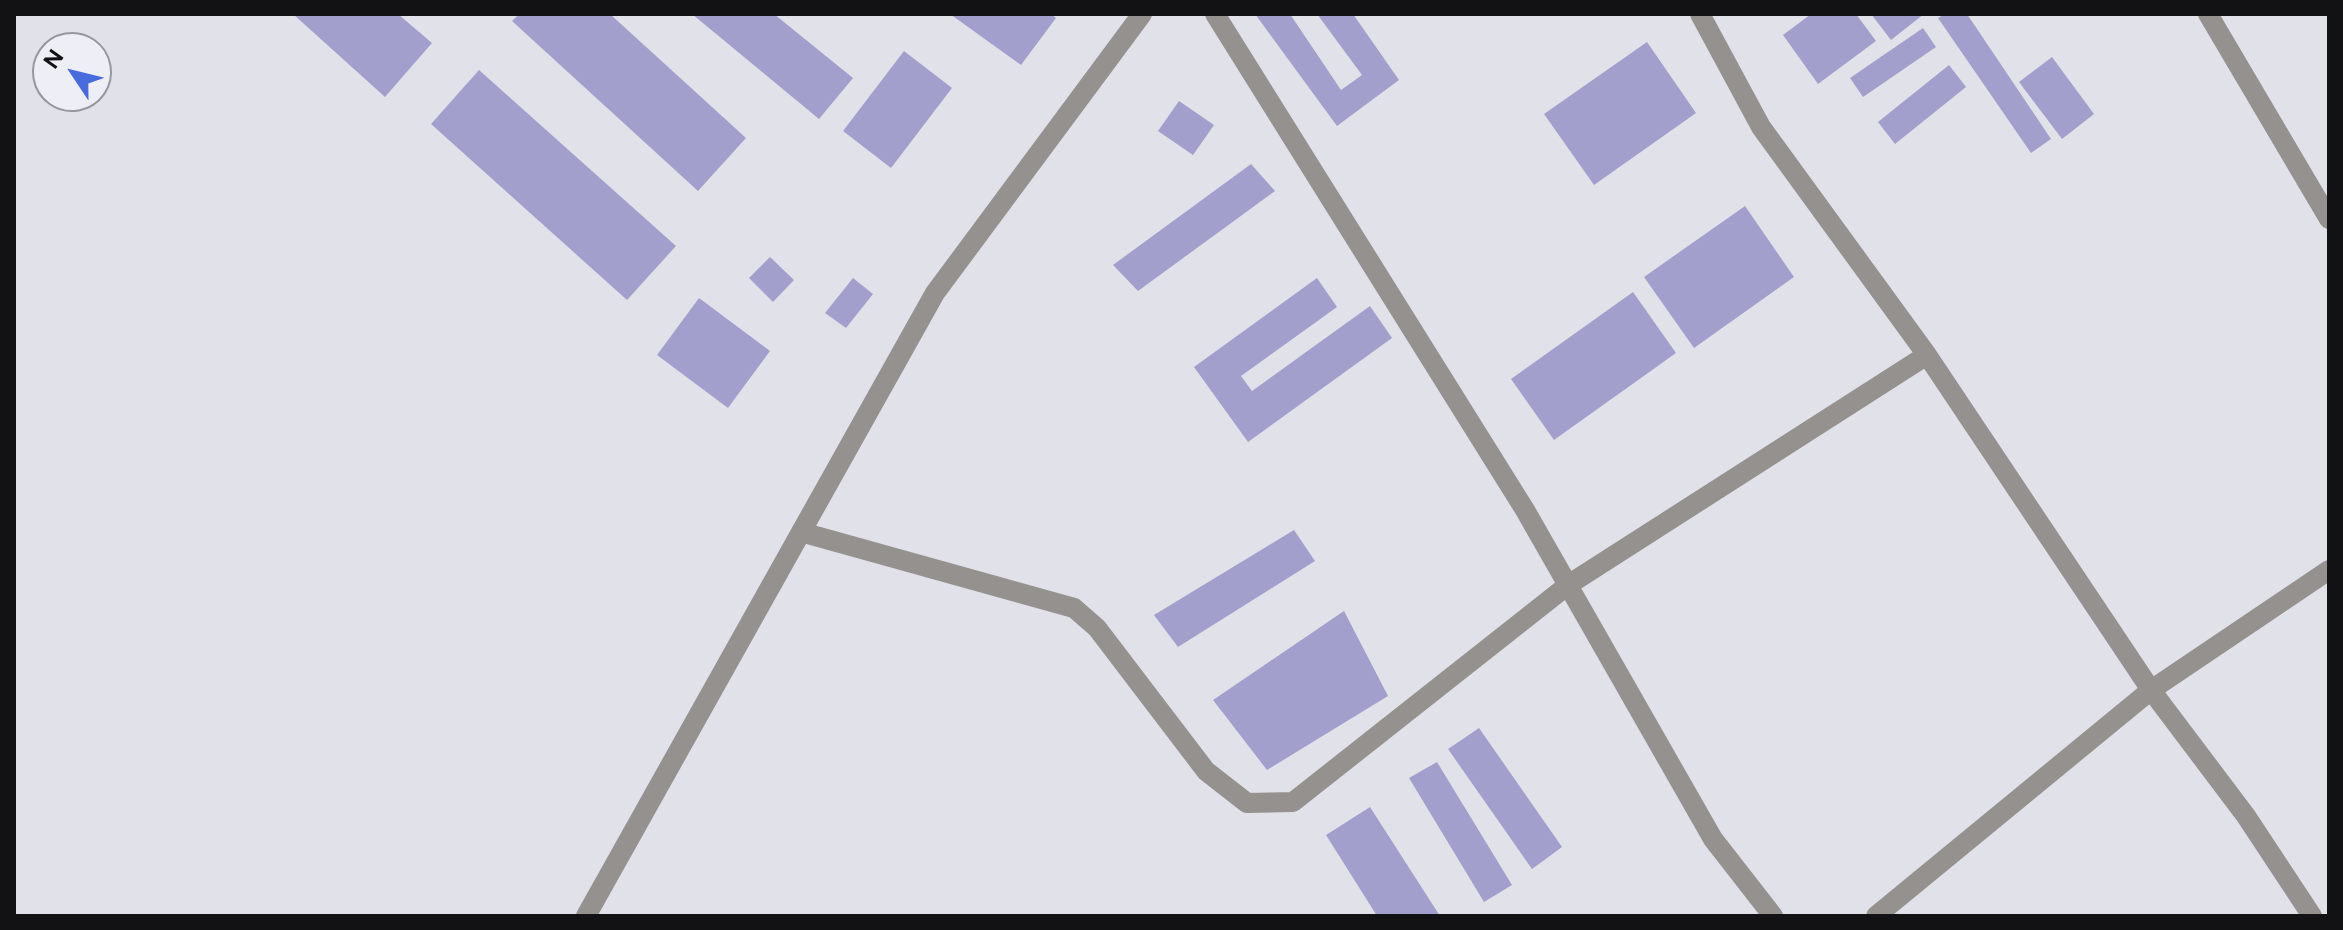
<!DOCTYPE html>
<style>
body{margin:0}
#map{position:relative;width:2343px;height:930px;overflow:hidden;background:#e1e1e9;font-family:Figtree,sans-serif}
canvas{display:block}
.frame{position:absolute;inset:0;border:16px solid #121215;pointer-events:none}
.north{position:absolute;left:32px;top:32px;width:80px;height:80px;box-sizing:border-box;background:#eeeef7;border:2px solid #96969d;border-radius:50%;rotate:305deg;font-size:22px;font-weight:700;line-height:32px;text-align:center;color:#121215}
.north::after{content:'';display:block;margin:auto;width:28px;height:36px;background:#486bde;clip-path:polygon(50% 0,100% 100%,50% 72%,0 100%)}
</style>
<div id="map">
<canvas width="2343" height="930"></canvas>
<div class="frame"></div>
<div class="north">N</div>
</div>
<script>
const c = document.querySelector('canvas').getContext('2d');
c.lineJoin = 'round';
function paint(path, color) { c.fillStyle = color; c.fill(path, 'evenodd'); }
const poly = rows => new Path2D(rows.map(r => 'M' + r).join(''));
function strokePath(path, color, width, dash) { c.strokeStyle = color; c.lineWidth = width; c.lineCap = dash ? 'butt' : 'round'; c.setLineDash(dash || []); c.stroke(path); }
paint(poly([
 [293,14,398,14,432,43,385,97],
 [519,14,610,14,746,138,698,191,512,21],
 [692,14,774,14,853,78,819,119],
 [950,14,1051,14,1056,18,1021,65],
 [1255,14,1290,14,1341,90,1362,75,1317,14,1353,14,1399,80,1337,126],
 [1811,14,1856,14,1876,41,1818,84,1783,35],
 [1871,14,1924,14,1891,40],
 [1945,14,1967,14,2051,139,2031,153,1938,18],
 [1923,28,1936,47,1863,97,1850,78],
 [1647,42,1696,113,1594,185,1544,114],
 [904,51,952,88,891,168,843,131],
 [2052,57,2094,114,2062,139,2019,82],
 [1949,65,1966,87,1895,144,1878,122],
 [479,70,676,246,627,300,431,124],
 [1179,101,1214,125,1193,155,1158,131],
 [1251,164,1275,191,1138,291,1113,265],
 [1745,206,1794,277,1694,348,1644,277],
 [770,257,794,280,773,302,749,278],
 [853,278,873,294,846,328,825,313],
 [1317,278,1337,307,1241,376,1252,391,1370,306,1392,338,1248,442,1194,367],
 [1633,292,1676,353,1554,440,1511,379],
 [699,298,770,351,728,408,657,355],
 [1294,530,1315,561,1178,647,1154,615],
 [1344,611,1388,696,1267,770,1213,700],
 [1479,728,1562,847,1532,869,1448,749],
 [1437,762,1512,885,1484,902,1409,778],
 [1370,807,1440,916,1377,916,1326,835]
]), '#a39fcc');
strokePath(poly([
 [1215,14,1525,510,1713,839,1773,916],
 [1700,14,1761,127,1927,355,2151,690,2329,570],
 [2208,14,2329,219],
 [801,532,1074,608,1097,628,1206,771,1247,803,1293,802,1568,585,1927,355],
 [586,916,935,293,1142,14],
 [1876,916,2151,690,2246,816,2312,916]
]), '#95918f', 20);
</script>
